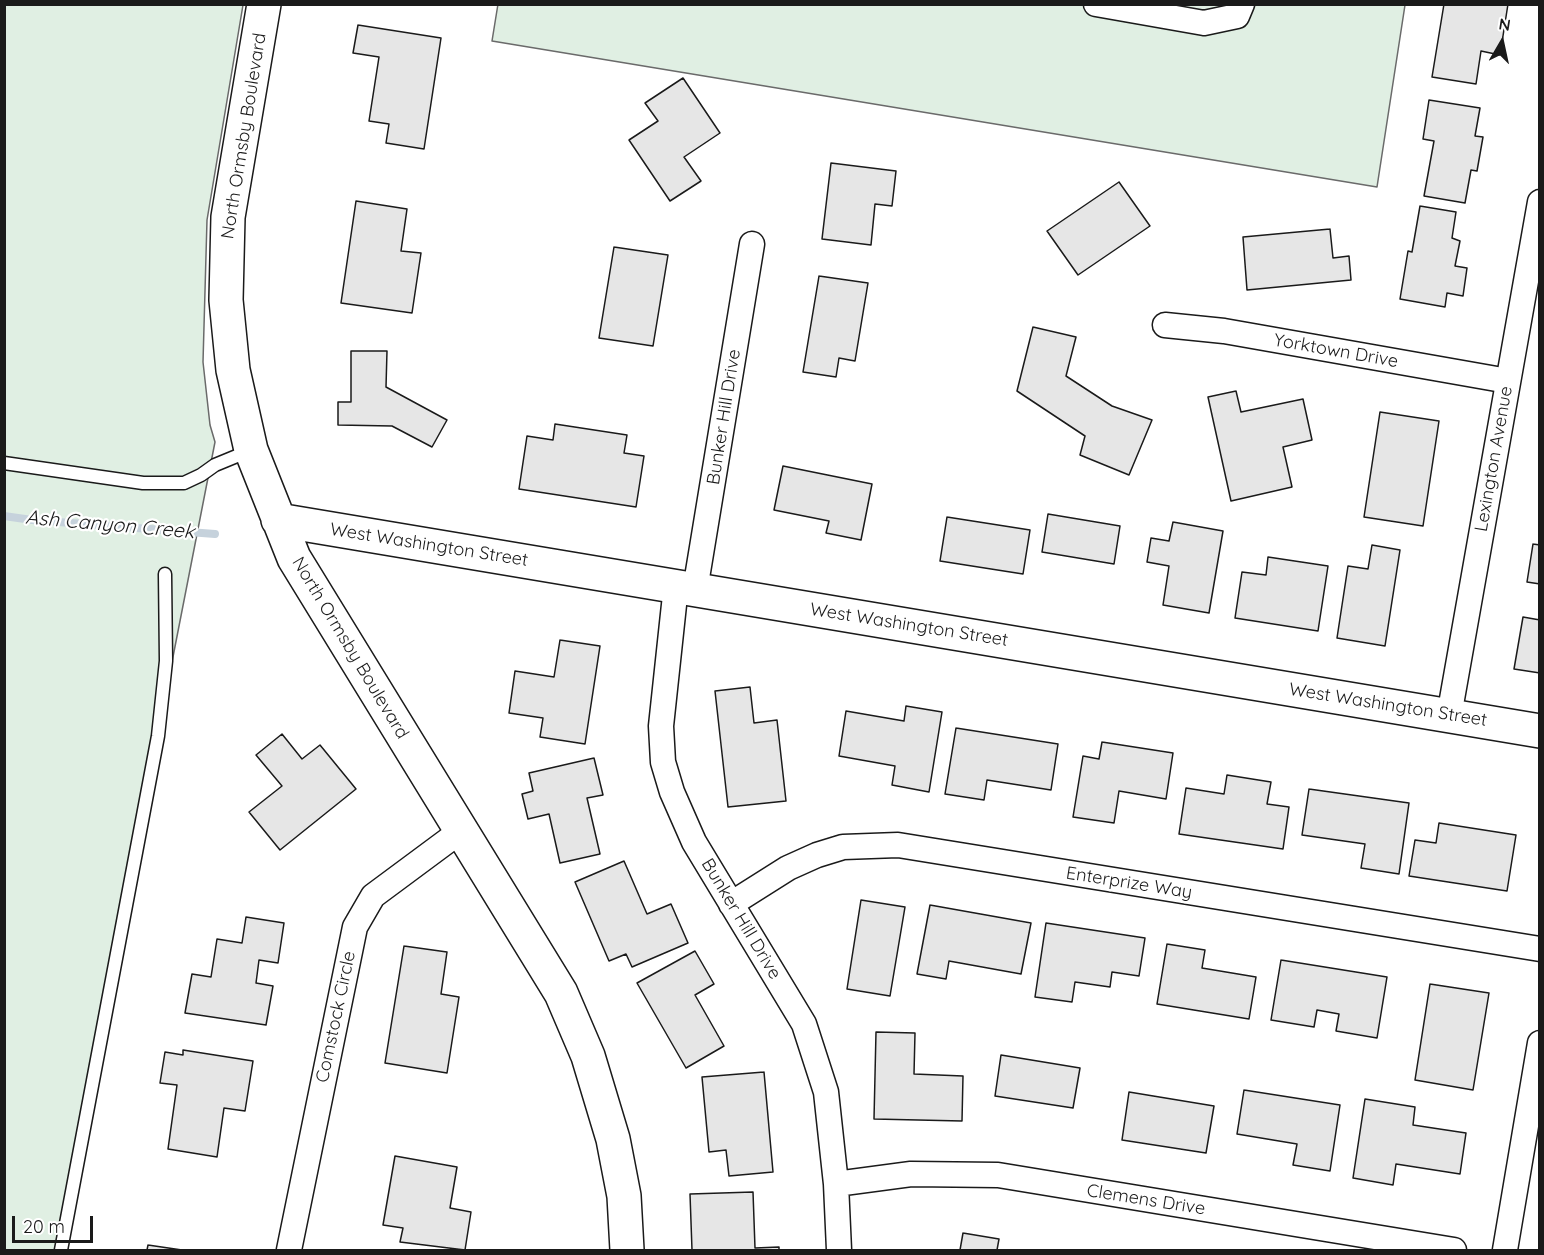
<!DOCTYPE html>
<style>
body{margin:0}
#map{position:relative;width:1544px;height:1255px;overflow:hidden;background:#fff;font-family:Quicksand,sans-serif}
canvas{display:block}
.frame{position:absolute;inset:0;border:6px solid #1a1a1a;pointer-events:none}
.north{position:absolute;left:1472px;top:12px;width:60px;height:60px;-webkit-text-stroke:4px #fff;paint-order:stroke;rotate:9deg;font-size:16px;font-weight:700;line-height:24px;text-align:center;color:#1a1a1a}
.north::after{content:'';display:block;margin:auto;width:21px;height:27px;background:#1a1a1a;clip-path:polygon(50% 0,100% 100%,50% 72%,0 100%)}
.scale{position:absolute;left:12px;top:1216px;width:81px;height:27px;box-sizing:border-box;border:3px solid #1a1a1a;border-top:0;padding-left:8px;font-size:18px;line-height:21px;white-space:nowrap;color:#1a1a1a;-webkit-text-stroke:4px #fff;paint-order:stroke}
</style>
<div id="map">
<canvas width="1544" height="1255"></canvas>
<div class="frame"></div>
<div class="north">N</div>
<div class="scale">20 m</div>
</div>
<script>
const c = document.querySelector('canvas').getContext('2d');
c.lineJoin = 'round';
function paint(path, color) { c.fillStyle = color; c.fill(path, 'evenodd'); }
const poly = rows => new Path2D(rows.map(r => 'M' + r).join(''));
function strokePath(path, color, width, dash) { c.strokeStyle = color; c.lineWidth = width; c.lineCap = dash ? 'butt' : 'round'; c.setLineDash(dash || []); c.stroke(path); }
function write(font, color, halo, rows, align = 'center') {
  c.font = font + ' Quicksand,sans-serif'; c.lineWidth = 4.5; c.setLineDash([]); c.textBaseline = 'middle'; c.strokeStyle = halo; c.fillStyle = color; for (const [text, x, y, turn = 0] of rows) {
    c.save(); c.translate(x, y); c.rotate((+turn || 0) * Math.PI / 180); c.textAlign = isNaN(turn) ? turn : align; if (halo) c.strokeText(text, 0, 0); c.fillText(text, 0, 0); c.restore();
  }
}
const green = poly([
 [498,4,1405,5,1377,187,492,41,498,4],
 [5,5,243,5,207,220,203,362,210,425,215,442,57,1250,5,1250,5,5]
]);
paint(green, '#e0efe3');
strokePath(green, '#6a6a6a', 1.5);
strokePath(poly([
 [4,516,32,520,215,534]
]), '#c6d2dc', 8);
const building = poly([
 [1444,4,1508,4,1500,55,1481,51,1476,84,1432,77,1444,4],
 [358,25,441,38,424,149,386,143,389,124,369,121,379,57,353,53,358,25],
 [683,78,720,133,684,157,701,181,670,201,629,140,658,121,645,103,683,78],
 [1429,100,1480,108,1475,136,1483,137,1477,171,1471,170,1465,203,1424,196,1434,141,1423,139,1429,100],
 [831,163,896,171,892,206,875,204,871,245,822,239,831,163],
 [1119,182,1150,226,1078,275,1047,231,1119,182],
 [356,201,407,209,401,251,421,253,412,313,341,303,356,201],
 [1420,206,1456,212,1452,238,1460,241,1455,266,1467,268,1463,296,1447,293,1445,307,1400,299,1408,251,1412,252,1420,206],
 [1330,229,1333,258,1349,256,1351,280,1247,290,1243,237,1330,229],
 [614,247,668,255,653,346,599,338,614,247],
 [819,276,868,283,855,361,839,358,836,377,803,372,819,276],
 [1033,327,1076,337,1066,376,1112,406,1152,420,1129,475,1080,455,1085,436,1017,391,1033,327],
 [351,351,387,351,386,387,447,420,432,447,392,426,338,425,338,402,351,402,351,351],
 [1236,391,1241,412,1303,399,1312,440,1283,447,1292,487,1231,501,1208,397,1236,391],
 [1380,412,1439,421,1423,526,1364,517,1380,412],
 [555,424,627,435,624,453,644,456,636,507,519,489,527,436,553,440,555,424],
 [783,466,872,484,861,540,826,533,829,521,774,510,783,466],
 [1048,514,1120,526,1114,564,1042,552,1048,514],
 [947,517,1030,530,1023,574,940,561,947,517],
 [1173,522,1223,531,1209,613,1163,605,1169,566,1147,562,1151,538,1169,541,1173,522],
 [1533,544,1540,545,1540,584,1527,582,1533,544],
 [1372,545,1400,550,1385,646,1337,638,1348,566,1368,569,1372,545],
 [1268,557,1328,566,1318,631,1235,618,1242,572,1266,575,1268,557],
 [1523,617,1540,620,1540,673,1514,669,1523,617],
 [560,640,600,646,585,744,540,737,543,718,509,713,515,671,554,677,560,640],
 [750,687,754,723,777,720,786,801,728,807,715,691,750,687],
 [906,706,942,712,929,792,892,785,895,766,839,756,846,711,904,721,906,706],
 [956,728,1058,744,1051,790,987,780,984,800,945,794,956,728],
 [282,734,302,759,320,745,356,789,280,850,249,812,282,786,256,755,282,734],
 [1102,742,1173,753,1166,799,1119,791,1114,823,1073,817,1083,756,1099,759,1102,742],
 [594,758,603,795,587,798,600,854,560,863,549,814,528,819,522,794,533,791,529,773,594,758],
 [1227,775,1271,782,1267,804,1289,807,1283,849,1179,834,1186,788,1224,794,1227,775],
 [1309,789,1409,803,1399,874,1361,868,1365,844,1302,835,1309,789],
 [1439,823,1516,835,1507,891,1409,876,1415,840,1436,843,1439,823],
 [624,861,647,914,671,904,688,943,632,967,626,954,609,961,575,882,624,861],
 [861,900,905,907,890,996,847,989,861,900],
 [930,905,1031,923,1021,974,949,961,946,979,917,974,930,905],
 [246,917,284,923,278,963,259,960,256,983,273,986,266,1025,185,1013,192,974,211,977,217,939,242,943,246,917],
 [1046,923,1145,938,1139,976,1112,972,1110,987,1075,982,1072,1002,1035,997,1046,923],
 [1167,944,1205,950,1202,968,1256,977,1249,1019,1157,1004,1167,944],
 [404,946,447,952,441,994,459,997,447,1073,385,1063,404,946],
 [695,951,714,984,695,995,724,1046,686,1068,637,983,695,951],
 [1281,960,1387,977,1377,1038,1336,1031,1339,1014,1317,1010,1314,1027,1271,1020,1281,960],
 [1430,984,1489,993,1473,1090,1415,1080,1430,984],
 [876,1032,915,1033,914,1074,963,1076,962,1121,874,1119,876,1032],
 [183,1050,253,1061,245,1111,224,1108,217,1157,168,1149,177,1085,160,1083,165,1052,183,1055,183,1050],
 [1001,1055,1080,1068,1073,1108,995,1096,1001,1055],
 [764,1072,773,1172,729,1176,726,1150,709,1152,702,1077,764,1072],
 [1244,1090,1340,1105,1330,1171,1293,1165,1297,1144,1237,1134,1244,1090],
 [1129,1092,1214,1106,1206,1153,1122,1140,1129,1092],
 [1365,1099,1415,1107,1413,1125,1466,1133,1460,1174,1396,1164,1393,1185,1353,1178,1365,1099],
 [395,1156,457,1167,450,1208,471,1212,465,1250,400,1242,403,1228,383,1225,395,1156],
 [753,1192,755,1248,779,1247,779,1250,692,1250,690,1194,753,1192],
 [963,1233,999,1239,997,1250,960,1250,963,1233],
 [148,1245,182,1250,147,1250,148,1245]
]);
paint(building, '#e6e6e6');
strokePath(building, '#1a1a1a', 1.5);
const lane = poly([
 [4,463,143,483,184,483,201,475,215,465,249,451],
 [61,1250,158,736,166,661,165,574]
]);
const street = poly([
 [1096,4,1204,23,1237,16,1242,4],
 [1165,325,1224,331,1508,381],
 [676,586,661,726,663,762,672,792,694,842,804,1024,826,1092,836,1184,839,1250],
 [695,590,752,244],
 [1449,716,1540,202],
 [731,904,788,868,817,855,843,847,898,845,1540,949],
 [836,1184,911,1174,998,1175,1454,1250],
 [289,1250,355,927,373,896,462,830],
 [1505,1250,1540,1043]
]);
const secondary = poly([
 [264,4,228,217,226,300,233,370,251,450,294,558,561,993,588,1056,613,1139,624,1196,627,1250],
 [278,520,1540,731]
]);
strokePath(lane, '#1a1a1a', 15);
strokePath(street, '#1a1a1a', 27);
strokePath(secondary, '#1a1a1a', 36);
strokePath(lane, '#fff', 12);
strokePath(street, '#fff', 24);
strokePath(secondary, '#fff', 33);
write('18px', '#1a1a1a', '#fff', [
 ["North Ormsby Boulevard",244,136,-81],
 ["Yorktown Drive",1336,351,10],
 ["Bunker Hill Drive",724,417,-81],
 ["Lexington Avenue",1494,459,-80],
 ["West Washington Street",429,545,9],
 ["West Washington Street",909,625,9],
 ["North Ormsby Boulevard",350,648,59],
 ["West Washington Street",1388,705,9],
 ["Enterprize Way",1129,883,9],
 ["Bunker Hill Drive",741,919,59],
 ["Comstock Circle",336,1017,-78],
 ["Clemens Drive",1146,1200,9]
]);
write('italic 20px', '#1a1a1a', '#fff', [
 ["Ash Canyon Creek",110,525,5]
]);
</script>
